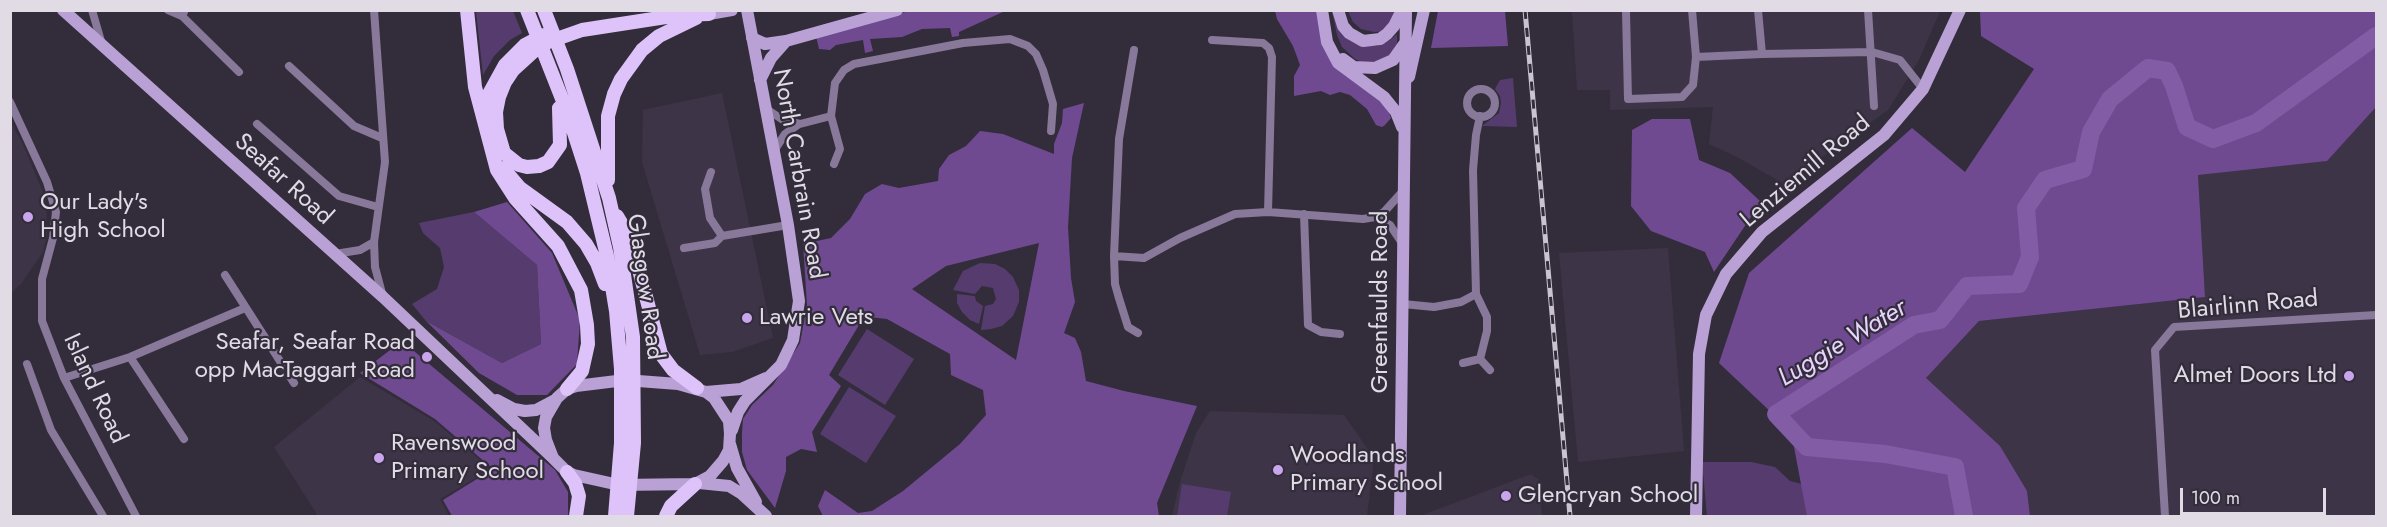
<!DOCTYPE html>
<style>
body{margin:0}
#map{position:relative;width:2387px;height:527px;overflow:hidden;background:#332d3b;font-family:Jost,sans-serif}
canvas{display:block}
.frame{position:absolute;inset:0;border:12px solid #e0dbe5;pointer-events:none}
.scale{position:absolute;left:2180px;top:488px;width:146px;height:27px;box-sizing:border-box;border:3px solid #e0dbe5;border-top:0;padding-left:8px;font-size:18px;line-height:21px;white-space:nowrap;color:#e0dbe5;-webkit-text-stroke:4px #332d3b;paint-order:stroke}
</style>
<div id="map">
<canvas width="2387" height="527"></canvas>
<div class="frame"></div>
<div class="scale">100 m</div>
</div>
<script>
const c = document.querySelector('canvas').getContext('2d');
c.lineJoin = 'round';
function paint(path, color) { c.fillStyle = color; c.fill(path, 'evenodd'); }
const poly = rows => new Path2D(rows.map(r => 'M' + r).join(''));
function strokePath(path, color, width, dash) { c.strokeStyle = color; c.lineWidth = width; c.lineCap = dash ? 'butt' : 'round'; c.setLineDash(dash || []); c.stroke(path); }
function write(font, color, halo, rows, align = 'center') {
  c.font = font + ' Jost,sans-serif'; c.lineWidth = 4.5; c.setLineDash([]); c.textBaseline = 'middle'; c.strokeStyle = halo; c.fillStyle = color; for (const [text, x, y, turn = 0] of rows) {
    c.save(); c.translate(x, y); c.rotate((+turn || 0) * Math.PI / 180); c.textAlign = isNaN(turn) ? turn : align; if (halo) c.strokeText(text, 0, 0); c.fillText(text, 0, 0); c.restore();
  }
}
paint(poly([
 [1572,11,1940,11,1919,60,1888,110,1784,184,1739,158,1709,144,1713,107,1610,110,1610,90,1577,90],
 [722,93,773,338,732,352,700,355,642,162,643,110],
 [2376,107,2376,516,2030,516,2027,491,1926,378,1979,321,2205,297,2198,174,2326,161],
 [11,123,22,142,46,200,47,235,43,252,21,284,11,293],
 [1668,248,1684,451,1578,462,1559,253],
 [360,377,434,421,491,469,440,499,449,516,318,516,274,447],
 [1210,411,1344,415,1374,458,1367,516,1172,516,1180,482,1196,433],
 [1531,474,1538,479,1542,516,1424,516,1425,514]
]), '#3e3448');
paint(poly([
 [1397,10,1387,31,1374,32,1361,29,1353,22,1348,11],
 [476,11,513,11,522,33,510,40,494,56,483,75],
 [1332,11,1335,11,1362,45,1377,46,1390,40,1397,34,1397,52,1390,59,1367,64,1355,59,1342,47,1337,35],
 [1513,78,1517,127,1482,126,1499,113,1501,103,1500,96,1495,89,1500,80],
 [474,212,537,265,541,344,502,363,426,321,412,304,437,289,444,267,440,248,423,233,419,223],
 [980,263,995,264,1005,269,1013,277,1019,290,1019,302,1013,316,1002,326,991,329,981,330,985,306,993,304,996,299,993,288,982,286,975,294,953,290,963,271],
 [957,294,975,296,976,301,983,306,979,324,970,320,962,312,957,303],
 [867,329,914,359,885,405,838,375],
 [849,387,896,416,866,463,820,434],
 [1702,462,1751,462,1775,467,1790,481,1818,488,1827,516,1707,516],
 [1182,484,1231,492,1227,516,1177,516]
]), '#563c6e');
paint(poly([
 [909,11,1005,11,959,32,959,36,952,37,950,28,922,29,902,37,870,39,873,51,865,53,863,40,836,45,830,50,819,49,816,36],
 [1275,11,1317,11,1320,31,1388,110,1391,118,1385,125,1382,127,1376,125,1367,109,1350,95,1340,92,1330,95,1321,91,1294,96,1294,76,1300,65,1293,46,1277,19],
 [1438,11,1505,11,1508,46,1431,48],
 [1980,11,2376,11,2376,107,2327,161,2198,175,2205,297,1979,321,1926,378,2000,446,2027,491,2030,516,1807,516,1791,431,1719,363,1749,273,1912,128,1965,172,2034,69,1981,36],
 [1084,103,1072,158,1068,227,1071,278,1075,302,1064,333,1075,338,1081,352,1086,381,1124,391,1197,406,1157,503,1159,516,823,516,818,506,825,490,858,513,872,511,903,491,960,444,986,415,983,390,951,375,950,354,887,319,870,317,862,320,829,375,841,386,812,432,817,452,801,449,786,457,786,471,775,508,747,470,742,452,742,432,743,419,752,405,773,385,800,343,807,305,803,244,831,238,850,219,865,194,882,184,899,188,938,181,939,169,949,155,966,146,980,131,1003,134,1054,154,1054,144,1062,123,1063,109],
 [1039,243,1016,360,912,289,946,266],
 [1652,119,1690,119,1699,160,1730,173,1761,202,1714,272,1705,252,1651,231,1631,206,1632,130],
 [507,202,552,253,580,320,577,364,547,395,517,395,479,373,426,321,502,363,541,344,537,265,474,212],
 [402,341,555,470,568,492,568,516,452,516,443,500,493,469,435,419,360,373]
]), '#6f4a91');
strokePath(poly([
 [1964,516,1955,467,1885,454,1807,447,1776,414,1914,325,1940,320,1967,286,2019,284,2030,257,2026,208,2045,180,2083,169,2091,132,2110,99,2148,68,2167,71,2174,86,2187,127,2213,139,2256,123,2376,36]
]), '#825da5', 18);
strokePath(poly([
 [92,10,101,41],
 [168,10,182,16,185,10],
 [374,10,385,162,374,242,375,267,383,297],
 [1692,10,1696,57],
 [1758,10,1762,54],
 [1868,10,1874,106],
 [1626,12,1628,99,1682,97,1693,85,1696,57,1762,54,1872,52,1900,60,1923,89],
 [182,16,239,72],
 [1212,40,1263,43,1269,48,1272,57,1268,212],
 [1134,50,1119,139,1114,256,1115,284,1118,295,1128,327,1138,333],
 [289,66,354,126,382,138],
 '1467 103a14 14 0 1 1 28 0a14 14 0 1 1-28 0Z',
 [10,102,47,182,56,212,53,238,42,279,42,321,64,378,136,516],
 [765,108,783,120,800,124,831,116,835,83,844,70,854,64,963,43,1010,39,1028,46,1036,54,1043,70,1053,104,1051,131],
 [831,116,840,149,834,164],
 [1480,116,1476,135,1473,170,1476,294,1487,317,1487,331,1480,359,1490,370],
 [257,124,339,196,378,207],
 [774,151,785,134,799,124],
 [711,172,705,189,710,218,722,236,788,225],
 [1304,214,1308,325,1321,332,1340,334],
 [1375,217,1390,225,1402,243],
 [684,248,715,243,722,236],
 [335,254,360,250,374,242],
 [1114,256,1144,258,1180,238,1235,214,1268,212,1363,219,1375,217,1384,212,1403,191],
 [225,275,294,383],
 [1403,304,1434,307,1461,302,1476,294],
 [130,357,184,439],
 [1463,363,1480,359],
 [27,364,51,430,103,516],
 [64,378,130,357,245,308],
 [2165,516,2155,350,2174,327,2376,315]
]), '#887899', 8);
strokePath(poly([
 [63,10,383,297,553,458],
 [1322,10,1327,42,1338,63,1384,97,1396,112,1402,127],
 [1338,10,1343,26,1349,33,1363,41,1380,39,1387,34,1394,26,1402,10],
 [709,14,732,10],
 [752,38,765,44,786,41,897,10],
 [1343,59,1354,67,1375,68,1393,60,1405,43],
 [1409,77,1424,10],
 [760,80,771,58,786,41],
 [625,380,678,384,706,392,714,398,729,421,730,434,729,450,723,461,710,476,695,484,619,485,574,475,567,472,553,458,546,440,544,428,546,417,557,398,567,389,576,386,625,380],
 [706,392,741,389,766,378],
 [497,400,514,409,525,411,536,410,555,400],
 [732,430,738,412,745,401,781,365,793,340,799,301,788,225,747,10],
 [730,444,737,468,756,502],
 [699,483,729,486,742,494,766,516],
 [1400,516,1406,10],
 [1696,516,1699,354,1706,315,1726,274,1762,232,1884,135,1923,89,1960,10]
]), '#baa1d5', 12);
strokePath(poly([
 [467,10,475,87,497,170,515,198,558,246,581,290,587,325,588,344,582,371,567,389],
 [527,10,568,114,587,173,607,256,616,311,621,369,621,443,615,516],
 [544,10,567,69,609,198,620,247,633,337,634,443,627,516],
 [559,108,560,145,548,162,539,166,527,167,519,165,504,153,497,129,496,112,499,97,505,82,513,70,535,50,548,42,582,30,679,15,709,14],
 [485,115,489,94,505,65,525,45,544,35],
 [503,168,520,188,567,222,586,244,597,263,605,284],
 [608,180,608,116,614,94,621,79,642,50,659,36,696,18],
 [617,216,629,236,637,262,661,354,673,370,697,388],
 [567,472,575,483,579,496,576,516],
 [666,516,671,506,695,484]
]), '#ddc3f9', 14);
const rail = poly([
 [1525,10,1570,516]
]);
strokePath(rail, '#c9c4cf', 5);
strokePath(rail, '#332d3b', 3, [9]);
for (const [x, y, r, color] of [
 [28,217,6,"#c9a5ee"],
 [747,318,6,"#c9a5ee"],
 [427,357,6,"#c9a5ee"],
 [2349,376,6,"#c9a5ee"],
 [379,458,6,"#c9a5ee"],
 [1278,470,6,"#c9a5ee"],
 [1506,496,6,"#c9a5ee"]
]) { const dot = new Path2D(); dot.arc(x, y, r, 0, 2 * Math.PI); c.fillStyle = color; c.fill(dot); strokePath(dot, '#332d3b', 2); }
write('24px', '#e0dbe5', '#332d3b', [
 ["Lenziemill Road",1806,172,-40],
 ["North Carbrain Road",798,174,80],
 ["Seafar Road",283,180,42],
 ["Glasgow Road",644,287,82],
 ["Greenfaulds Road",1381,302,-90],
 ["Blairlinn Road",2248,306,-5],
 ["Island Road",94,389,65]
]);
write('24px', '#e0dbe5', '#332d3b', [
 ["Our Lady's",40,203],
 ["High School",40,231],
 ["Lawrie Vets",759,318],
 ["Seafar, Seafar Road",415,343,"right"],
 ["opp MacTaggart Road",415,371,"right"],
 ["Almet Doors Ltd",2337,376,"right"],
 ["Ravenswood",391,444],
 ["Primary School",391,472],
 ["Woodlands",1290,456],
 ["Primary School",1290,484],
 ["Glencryan School",1518,496]
], 'left');
write('italic 26px', '#e7d4fd', '#332d3b', [
 ["Luggie Water",1843,344,-31]
]);
</script>
